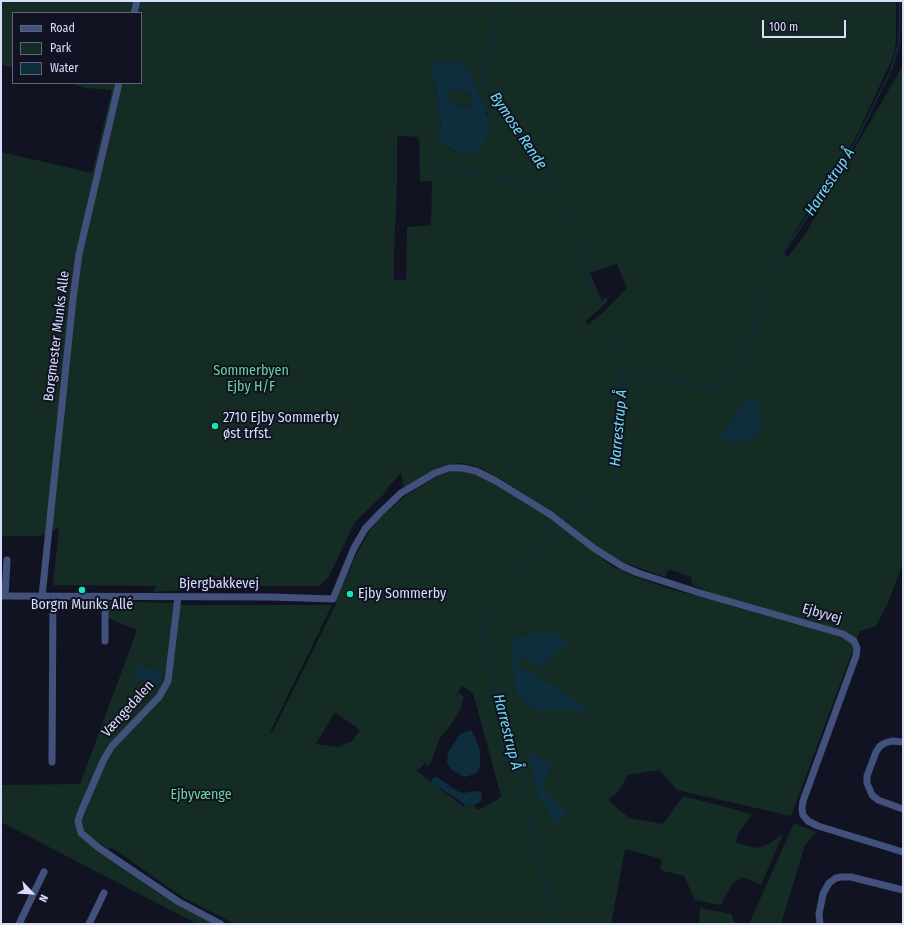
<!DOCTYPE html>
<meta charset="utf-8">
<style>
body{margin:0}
#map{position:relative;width:904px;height:925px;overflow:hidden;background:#111322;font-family:"Fira Sans Condensed",sans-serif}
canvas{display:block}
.frame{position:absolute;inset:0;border:2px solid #d7ddfb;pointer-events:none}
.legend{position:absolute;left:12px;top:12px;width:130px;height:72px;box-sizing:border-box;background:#111322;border:1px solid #606479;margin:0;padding:5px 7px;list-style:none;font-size:12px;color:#d7ddfb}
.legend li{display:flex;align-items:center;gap:8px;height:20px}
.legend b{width:20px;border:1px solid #606479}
.north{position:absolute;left:12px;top:873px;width:40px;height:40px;-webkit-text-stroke:3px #111322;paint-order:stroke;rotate:115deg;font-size:11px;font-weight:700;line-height:16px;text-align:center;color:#d7ddfb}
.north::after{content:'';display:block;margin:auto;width:14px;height:18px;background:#d7ddfb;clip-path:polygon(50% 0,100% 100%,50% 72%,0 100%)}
.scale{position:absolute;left:762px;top:20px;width:84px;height:18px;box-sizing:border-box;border:2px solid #d7ddfb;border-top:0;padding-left:5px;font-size:12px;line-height:14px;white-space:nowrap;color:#d7ddfb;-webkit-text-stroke:3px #111322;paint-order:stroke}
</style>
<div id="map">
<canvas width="904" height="925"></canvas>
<div class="frame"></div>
<ul class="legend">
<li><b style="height:5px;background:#41517c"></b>Road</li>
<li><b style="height:11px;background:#142c24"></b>Park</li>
<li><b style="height:11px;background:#0f2e3d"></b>Water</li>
</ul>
<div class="north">N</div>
<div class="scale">100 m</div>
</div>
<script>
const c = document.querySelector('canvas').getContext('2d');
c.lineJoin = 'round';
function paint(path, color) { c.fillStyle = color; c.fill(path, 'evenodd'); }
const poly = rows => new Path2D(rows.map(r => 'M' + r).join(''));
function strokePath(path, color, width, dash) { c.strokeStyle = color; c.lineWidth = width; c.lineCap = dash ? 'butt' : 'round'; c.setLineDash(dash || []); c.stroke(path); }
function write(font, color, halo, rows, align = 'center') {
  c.font = font + ' "Fira Sans Condensed",sans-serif'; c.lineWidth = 4; c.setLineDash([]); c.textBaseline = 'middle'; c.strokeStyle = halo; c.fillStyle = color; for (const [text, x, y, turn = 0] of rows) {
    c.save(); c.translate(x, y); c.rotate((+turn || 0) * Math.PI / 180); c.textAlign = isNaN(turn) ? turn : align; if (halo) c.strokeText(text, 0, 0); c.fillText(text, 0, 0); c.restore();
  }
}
paint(poly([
 [1,1,896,1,896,41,894,55,854,141,824,185,783,252,788,257,806,233,903,65,903,562,888,603,876,626,860,631,791,816,677,790,659,770,628,775,618,792,608,800,629,818,663,824,683,796,752,814,738,834,736,843,757,848,769,844,783,834,761,885,742,877,732,884,721,905,695,900,684,876,660,870,662,859,625,849,611,924,235,924,184,898,111,847,109,850,95,840,109,857,216,924,197,924,1,822,1,785,80,784,137,630,108,618,109,601,174,603,175,605,332,605,270,732,272,733,335,606,338,596,358,551,370,530,381,517,405,496,438,476,448,472,461,471,475,474,495,484,545,515,612,566,636,577,673,590,714,600,718,596,692,585,691,577,669,569,665,577,623,562,602,550,560,517,501,479,478,467,462,463,451,464,439,467,404,488,401,473,388,487,386,492,355,522,328,578,319,586,189,586,186,590,153,592,156,586,53,585,59,528,40,536,1,536,1,152,92,173,112,90,86,88,68,83,141,83,141,13,13,13,13,68,1,65],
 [447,60,461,63,466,67,476,84,482,103,485,106,489,107,486,117,488,123,476,154,458,153,447,146,438,136,440,128,441,119,436,98,435,78],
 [403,136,419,137,420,182,432,181,431,225,407,227,406,280,394,280,394,254,397,184,397,137],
 [617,264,627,288,605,311,588,325,586,321,607,302,607,297,602,301,590,273],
 [462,686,473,693,501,796,497,800,480,809,477,809,474,805,464,804,464,807,414,769,418,770,426,762,426,766,430,765,440,738,452,723,460,710,464,697,459,693,454,699],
 [335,712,360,730,352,741,337,747,316,744],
 [458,90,466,92,471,95,474,106,468,108,454,105,452,103,449,96,453,91],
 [794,823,816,832,805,845,781,924,749,924],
 [700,908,731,914,734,922,743,924,699,924]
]), '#142c24');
paint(poly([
 [447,60,461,63,466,67,476,84,482,103,485,106,489,106,488,110,486,112,489,131,483,145,476,154,459,153,447,146,438,136,440,128,441,119,436,98,435,78,430,70,436,62],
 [458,90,466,92,471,95,473,106,468,108,454,105,452,103,449,96,453,91],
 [753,396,757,399,761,417,758,432,750,441,725,441,721,439,722,435,748,397],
 [550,631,557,634,566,643,572,646,559,650,554,656,546,660,541,668,525,659,520,660,519,664,524,670,538,675,543,682,555,685,575,700,585,704,589,713,563,709,543,711,533,708,518,695,516,691,511,647,514,638],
 [136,664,163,672,158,685,132,676],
 [471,730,476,739,480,752,480,768,477,773,465,777,453,771,447,763,448,753,460,734],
 [531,754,534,754,545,760,551,765,543,786,545,792,561,806,565,811,565,816,560,823,556,824,550,817,548,808,540,800,528,757],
 [435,777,439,778,457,791,463,793,478,791,481,792,482,797,480,802,474,805,464,804,442,789,433,785,431,781]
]), '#0f2e3d');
strokePath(poly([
 [504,1,495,20,494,36,482,69,492,95,540,160,572,223,583,255,590,289,599,304],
 [425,161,552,191,554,190],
 [606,319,615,340,622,383],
 [562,520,602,496,614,478,619,445,622,383,628,377,637,373,707,387,722,386,729,382,738,367,754,332,761,304,764,283,853,147,891,70,899,44,900,1],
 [555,924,515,755,506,728,500,699,486,649,483,632,486,617,493,604,558,524]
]), '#0f2e3d', 1.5);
strokePath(poly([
 [134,13,137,1],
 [1,596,271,597,333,599,354,548,365,529,380,513,401,493,435,473,449,468,462,468,476,471,496,481,551,515,595,549,622,566,638,573,700,593,843,634,854,641,857,648,856,656,803,801,802,809,803,815,808,821,818,826,903,852],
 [5,596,7,560],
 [42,596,73,299,79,254,119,83],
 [105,597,105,641],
 [178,597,168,681,159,697,112,746,104,759,81,812,78,821,81,833,99,848,179,902,221,924],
 [903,742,892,741,885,743,880,746,876,752,867,776,867,783,872,795,878,800,903,809],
 [52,762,53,596],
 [19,924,44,872],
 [89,924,104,893],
 [820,924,819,914,823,894,829,883,836,878,841,877,851,877,903,890]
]), '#41517c', 7);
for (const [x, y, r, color] of [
 [215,426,4,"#19e4ba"],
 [82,590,4,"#19e4ba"],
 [350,594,4,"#19e4ba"]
]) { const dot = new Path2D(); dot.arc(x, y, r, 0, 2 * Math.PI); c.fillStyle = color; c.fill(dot); strokePath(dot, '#111322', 1.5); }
write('14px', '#d7ddfb', '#111322', [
 ["Borgmester Munks Alle",57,336,-83],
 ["Bjergbakkevej",219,584],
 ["Ejbyvej",822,614,16],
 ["Vængedalen",128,709,-48]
]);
write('14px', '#6ad399', '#111322', [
 ["Sommerbyen",251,371],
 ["Ejby H/F",251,387],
 ["Ejbyvænge",201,795]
]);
write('14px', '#d7ddfb', '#111322', [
 ["2710 Ejby Sommerby",223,418],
 ["øst trfst.",223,434],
 ["Ejby Sommerby",358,594],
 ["Borgm Munks Allé",82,605,"center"]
], 'left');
write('italic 15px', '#70dbef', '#111322', [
 ["Bymose Rende",518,131,56],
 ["Harrestrup Å",830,182,-57],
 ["Harrestrup Å",619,428,-85],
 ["Harrestrup Å",507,732,76]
]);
</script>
